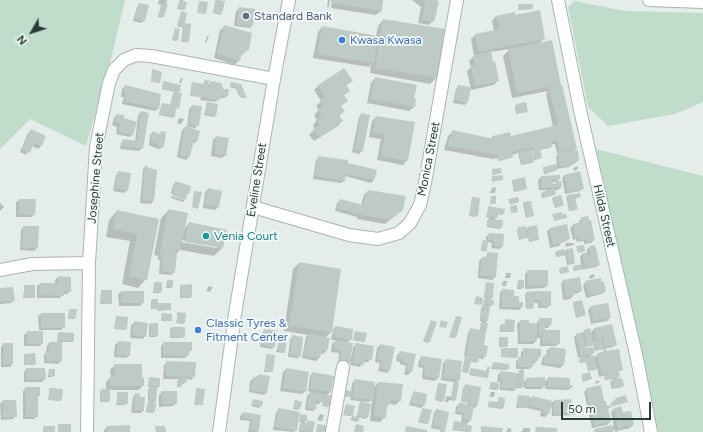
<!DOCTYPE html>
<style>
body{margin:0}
#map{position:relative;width:703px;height:432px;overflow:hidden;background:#e5edea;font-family:Figtree,sans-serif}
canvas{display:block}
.north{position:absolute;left:12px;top:12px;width:40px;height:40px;-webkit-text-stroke:3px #f5f9f8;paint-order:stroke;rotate:231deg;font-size:11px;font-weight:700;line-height:16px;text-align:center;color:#263d39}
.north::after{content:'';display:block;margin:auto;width:14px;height:18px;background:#263d39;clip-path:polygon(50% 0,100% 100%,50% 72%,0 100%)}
.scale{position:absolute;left:561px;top:402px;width:90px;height:18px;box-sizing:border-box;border:2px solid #263d39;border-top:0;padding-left:5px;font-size:12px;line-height:14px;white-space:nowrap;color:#263d39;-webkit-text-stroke:3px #f5f9f8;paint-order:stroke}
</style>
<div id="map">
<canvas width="703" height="432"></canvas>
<div class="north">N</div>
<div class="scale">50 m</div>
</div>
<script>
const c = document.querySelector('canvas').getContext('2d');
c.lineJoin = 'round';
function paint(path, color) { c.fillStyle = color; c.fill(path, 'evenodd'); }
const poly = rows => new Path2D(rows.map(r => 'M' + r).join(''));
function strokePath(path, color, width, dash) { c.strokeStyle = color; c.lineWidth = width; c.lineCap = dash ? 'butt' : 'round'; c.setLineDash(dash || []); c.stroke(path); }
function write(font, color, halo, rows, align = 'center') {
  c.font = font + ' Figtree,sans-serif'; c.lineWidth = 3.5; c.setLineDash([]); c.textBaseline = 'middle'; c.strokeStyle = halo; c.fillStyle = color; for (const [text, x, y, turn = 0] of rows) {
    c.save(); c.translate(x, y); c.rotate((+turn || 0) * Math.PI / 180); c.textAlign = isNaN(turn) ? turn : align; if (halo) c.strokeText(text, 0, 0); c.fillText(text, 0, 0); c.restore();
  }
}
paint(poly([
 [0,0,125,0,111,59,86,146,30,119,0,149],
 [574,1,626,11,703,13,703,102,675,114,608,126,588,107,568,7],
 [588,147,703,176,703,432,651,432]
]), '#c0dcca');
paint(poly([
 [159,0,167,0,165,5,162,18,158,17,161,5,158,4],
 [179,0,184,0,182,2,184,9,183,10,177,9,179,3,181,1],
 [217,0,224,1,220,15,213,13,215,1],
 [328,0,330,0,329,7,327,7],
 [332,0,382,0,381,11,376,15,331,8],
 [412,0,436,0,433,21,429,25,418,23,421,7],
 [139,4,144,21,141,23,133,21,137,7],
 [519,5,532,9,518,10],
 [239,8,252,26,250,28,234,26,236,11],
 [181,12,188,41,187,42,181,42,183,28,177,26],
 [496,16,515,16,544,38,539,44,560,84,557,88,576,149,572,152,578,161,569,167,556,169,555,171,544,174,543,169,544,168,557,164,556,157,559,153,557,154,555,144,551,145,550,148,539,150,540,158,539,159,533,160,532,163,521,165,518,153,512,155,511,158,498,161,497,158,493,159,444,150,448,136,453,131,490,139,493,136,511,137,553,127,546,94,548,91,512,98,503,56,510,49,490,52,498,80,494,85,471,90,467,71,471,67,469,61,474,56,471,39,475,35,494,31,492,21],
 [531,150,533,150,534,158,533,159],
 [383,20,444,30,436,78,430,84,370,73,371,64,369,67,313,58,318,32,322,27,376,37,378,26],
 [225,26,240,56,239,60,235,65,214,58,220,30],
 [175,29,177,40,176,41,172,40],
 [207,36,209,36,206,43,205,42],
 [344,69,351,81,346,86,349,91,343,96,340,106,344,111,339,116,342,121,338,126,314,141,309,135,315,129,313,125,317,120,314,115,319,110,316,106,321,101,314,90,318,86],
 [181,78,183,78,181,83,179,83],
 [375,78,415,100,414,107,409,111,367,103,371,83],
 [205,81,207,86,211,82,227,96,224,98,219,98,216,102,200,100,201,97,190,96,192,83,202,85],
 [164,82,179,91,177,94,178,108,175,109,173,118,159,115,162,104,170,106,173,94,175,92,162,89],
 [231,83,240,85,246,98,245,98,240,97,236,89,230,87],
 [125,86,158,109,155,111,122,104,124,97,121,97,122,89],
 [458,86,467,102,465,105,453,103,456,89],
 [207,103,215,116,214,117,204,115],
 [525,103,527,111,516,114,515,106],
 [192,106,198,125,195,128,187,127,187,128,197,141,195,143,192,143,189,157,186,160,177,157,182,130,185,127,187,128,189,109],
 [141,112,148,113,142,148,139,151,120,149,121,143,124,140,135,142,138,115],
 [362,114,362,151,359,154,352,152,359,117],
 [116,115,122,119,132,135,130,137,116,134,117,127,112,125,114,118],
 [376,117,407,160,403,165,377,160,381,139,369,137,372,121],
 [179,118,184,119,181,124,177,123],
 [31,130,45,136,41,146,38,149,32,146,26,155,20,152,28,133],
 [153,132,159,135,161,133,163,146,160,149,155,148,149,145,150,135],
 [216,137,227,139,225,155,222,158,211,156,213,140],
 [319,157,376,171,374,180,371,183,345,176,344,181,341,183,313,179,316,160],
 [578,166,578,169,574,171,573,168],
 [145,167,156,170,153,201,151,204,140,203,143,169],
 [493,170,501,173,492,175,492,171],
 [119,172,127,190,124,193,113,191,116,175],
 [565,175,583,188,580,191,565,194,562,178],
 [492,177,502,179,492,182],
 [541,177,559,179,556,182,552,182,553,186,557,182,561,187,558,190,554,190,555,194,554,195,542,198,541,194,548,190,539,190,538,180],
 [513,181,526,189,514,192,512,182],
 [176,182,189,192,186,195,185,200,185,198,171,194,173,185],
 [496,187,495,193,490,193,492,188],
 [208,189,221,192,218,207,215,210,203,208,205,192],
 [368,191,402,210,385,224,357,219,357,217,335,211,337,203,340,200,361,205,364,195],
 [171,196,185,200,183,202,171,198],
 [568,196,580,197,575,199,577,209,575,210,569,211,566,197],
 [491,197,495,203,494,204,490,204],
 [472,198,477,216,475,217,469,216],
 [553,198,563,205,555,208,552,199],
 [19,200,34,214,32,217,16,217,16,202],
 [0,203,4,207,0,211],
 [524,203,533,215,532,216,526,218,523,204],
 [489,207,503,214,502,215,497,214,497,217,494,220,501,227,500,229,487,227,487,221,490,218,486,217],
 [169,210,184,229,189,223,225,231,222,248,214,256,180,250,176,254,174,272,171,275,159,274,160,260,158,260,158,256,154,255,161,218],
 [181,240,217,246,217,248,180,242],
 [117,211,158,219,146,279,138,288,122,284,130,241,106,237,109,220],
 [582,218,594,240,591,243,584,244,584,241,577,242,576,239,573,240,570,228,573,225,579,223,579,221],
 [24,227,37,248,34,251,20,250,21,229],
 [518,228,526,230,528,228,538,240,529,242,528,236,526,238,519,240,517,230],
 [550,229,569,239,566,241,561,242,559,246,550,248,547,231],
 [489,234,502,247,499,249,491,248,492,243,487,242,486,250,485,251,481,251,482,242,486,242,486,237],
 [566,243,573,243,574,245,565,247],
 [589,247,599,265,596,267,573,271,574,266,581,265,580,257,582,254,587,254,587,250],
 [563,250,564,252,566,250,574,263,573,264,567,265,565,254,563,256,556,257,555,253,556,252],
 [487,253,495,277,492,280,478,278,479,261,482,258,486,258],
 [299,263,331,332,325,338,329,339,326,351,323,354,320,353,319,358,316,361,302,358,306,337,308,335,284,331,293,269],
 [528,271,547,285,544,288,525,289,525,274],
 [506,273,511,273,510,278,505,278],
 [594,274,595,277,590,279,589,276],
 [58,277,70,291,67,294,63,294,60,298,37,298,37,286,40,284,55,284,55,280],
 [564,280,581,291,578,293,573,294,573,296,570,299,563,300,561,283],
 [167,281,172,286,171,288,166,288],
 [503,281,507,281,506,286,502,286],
 [518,281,523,281,522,289,517,289],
 [586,282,605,291,602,294,586,298,583,285],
 [154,283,161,292,160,293,153,293],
 [486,284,492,298,489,300,493,305,489,306,487,321,485,323,486,330,485,331,483,346,485,356,483,359,478,358,476,363,470,361,468,372,467,373,462,372,465,357,464,356,468,332,471,330,480,331,481,324,483,322,480,321,481,308,483,307,484,300,486,298,484,298],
 [25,286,34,297,33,298,23,298],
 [181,286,191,296,190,298,180,298,180,287],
 [209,286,213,287,210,292,206,291],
 [0,289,14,300,11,303,0,304],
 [502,290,513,297,518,303,522,303,522,307,519,310,499,309,500,293],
 [102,291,111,303,110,304,100,304,101,292],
 [121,292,143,292,143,303,140,306,119,306,118,294],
 [532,292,532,294,534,292,550,305,547,308,538,308,538,303,532,303,533,308,526,309,525,294],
 [152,300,157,304,170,309,168,310,158,311,158,309,151,309,151,301],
 [574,303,585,315,583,316,576,318,573,304],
 [608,304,610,318,607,321,591,324,588,310,591,307],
 [69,310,75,318,74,319,68,319],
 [178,313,184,323,183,324,176,323],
 [41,314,64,327,61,330,39,330,38,316],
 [162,314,171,320,170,321,161,321],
 [116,317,126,329,125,330,114,329],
 [456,317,455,337,454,338,449,337],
 [540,319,550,325,548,328,544,328,544,331,559,343,556,346,540,346,540,338,536,338,536,341,533,344,518,344,517,324,520,321,528,324,537,324,537,322],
 [506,320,513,331,512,332,500,332,500,326,504,325],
 [431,321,436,323,428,343,423,341],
 [134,323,145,336,143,339,130,338,131,325],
 [150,324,157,336,156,337,149,337,149,325],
 [335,327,351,339,347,343,350,356,352,356,353,347,356,344,371,359,368,362,363,362,360,367,350,365,351,361,346,366,338,365,339,353,331,352,332,344,336,340,331,340,333,330],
 [171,328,184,328,184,336,183,338,170,338,170,329],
 [594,329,616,345,613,347,595,351,593,343,591,343,592,346,585,347,594,352,589,357,594,358,598,354,622,369,618,372,619,376,616,380,623,385,622,387,612,389,610,382,614,379,605,380,604,377,607,375,599,377,597,367,595,370,588,371,586,362,580,363,579,360,582,357,578,358,574,337,577,335,583,333,584,330,590,333],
 [265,330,274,346,272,349,260,347,262,333],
 [27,332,42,344,39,346,24,346,24,335],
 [355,332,364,341,363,342,353,340],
 [58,333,73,334,73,341,72,342,61,342,61,361,58,364,44,363,44,355,46,352,47,346,49,343,57,343],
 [293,336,300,356,298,358,288,357,290,339],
 [280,338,284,352,283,353,276,352],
 [500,338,507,346,506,347,499,347,499,339],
 [118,342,129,355,126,358,114,357,115,345],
 [164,343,191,350,185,358,161,358,161,346],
 [3,344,12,344,12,364,10,367,1,367,1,347],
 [380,345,389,370,387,373,378,371,380,363,375,362,377,348],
 [550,348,565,349,563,365,560,368,541,365,542,359,544,356,546,356,547,350],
 [502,349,517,349,517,358,501,357],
 [524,349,540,356,534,364,532,363,532,367,529,369,523,369,523,383,527,379,544,383,548,378,569,385,571,388,568,390,545,389,546,385,541,389,525,389,524,385,522,388,516,388,514,391,500,390,500,382,497,382,498,375,501,372,518,374,521,369,516,369,516,361,521,358,521,352],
 [400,352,414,355,411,372,408,375,404,374,406,366,400,364,400,362,396,361,397,355],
 [25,355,35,364,34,365,24,365,24,356],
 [267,355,272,371,271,372,264,372],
 [422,357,438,378,435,381,422,379,423,368,418,367,419,360],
 [446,360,459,380,456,382,455,400,454,401,449,400,448,402,445,402,446,397,447,396,451,397,454,382,441,380,443,363],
 [167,362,194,377,191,380,186,379,184,384,181,384,179,387,177,387,178,379,163,379,164,365],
 [493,363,508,369,506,370,491,369],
 [115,365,141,378,143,385,139,390,109,390,109,401,108,402,100,402,100,391,106,390,106,382,111,377,110,370],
 [487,368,486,378,469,375,471,369,486,372],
 [26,369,45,379,42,382,24,382,24,372],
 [286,369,305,391,302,394,280,391,283,372],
 [49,370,54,376,52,377,48,377],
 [312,373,330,392,326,396,329,406,328,407,322,406,323,400,319,404,316,404,315,409,313,411,305,410,307,396,311,392,308,391,310,376],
 [259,375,267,392,264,395,249,392,250,381],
 [583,375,591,379,583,382,582,376],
 [149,379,159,387,156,388,155,401,152,404,154,412,153,413,146,412,147,405,150,402,148,401,148,390,150,387,148,387],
 [355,380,374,387,378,383,402,385,400,401,395,405,389,404,386,408,385,417,380,422,370,421,372,400,369,402,350,400,351,397,342,397,351,392,352,383],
 [596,381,599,381,600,382,595,384],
 [491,383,498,389,496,390,489,389],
 [438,384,443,400,442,402,435,400],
 [465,386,477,405,475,408,473,407,470,421,468,423,466,423,469,432,452,430,455,422,461,423,462,415,455,414,456,407,460,403,465,404,464,405,467,406,468,401,467,402,461,401,463,388],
 [26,388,39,395,37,398,37,416,34,419,23,419,23,391],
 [50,389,61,400,60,401,48,400],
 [197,389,202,404,201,405,194,405],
 [587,389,604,402,607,407,610,407,607,410,610,422,607,425,592,428,584,392],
 [162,392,176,403,173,406,159,407,159,395],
 [414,392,424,405,421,408,409,405,412,395],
 [491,392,495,392,494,397,489,397],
 [118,393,127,393,125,405,116,405],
 [135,394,143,411,141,413,131,413,133,397],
 [518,396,528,401,532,397,551,402,548,414,545,417,540,416,541,411,527,408,516,408],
 [499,398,503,408,502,409,488,407,489,402,497,403],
 [616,399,627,402,612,406,611,403,615,401],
 [253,400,262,402,259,408,251,406],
 [570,400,571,407,577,412,574,415,552,416,551,403,554,401],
 [3,401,16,416,13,419,1,420,0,404],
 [295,401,299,409,298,410,293,409],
 [360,404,367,418,365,419,359,417,357,422,350,420,352,417,356,418],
 [346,405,352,415,351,416,343,415],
 [621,407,622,414,633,425,630,428,617,431,618,432,615,432,615,429,612,432,594,432,595,430,614,426,611,412,614,409],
 [279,409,296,430,294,432,273,430,276,412],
 [423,409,428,423,426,424,418,422],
 [436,410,444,432,440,432,440,430,431,428,434,413],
 [243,413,260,416,258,430,257,432,248,432,250,421,240,420,240,416],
 [320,414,324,415,322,421,317,420],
 [301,416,306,416,306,421,304,423,307,424,308,421,314,422,312,432,299,432,300,424,302,422,299,422],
 [129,426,129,432,104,432,104,430,107,427],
 [508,428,511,428,511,431,512,432,506,432],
 [524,428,530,428,530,432,521,432]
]), '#0003');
paint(poly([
 [216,0,225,1,222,14,213,12],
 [331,0,383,0,382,11,331,3],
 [422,0,437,0,439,2,434,22,422,19,425,2],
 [179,1,187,2,185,10,178,8],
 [199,1,208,2,206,14,197,13],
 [139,3,149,5,145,21,135,19],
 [162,3,168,4,164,17,158,16],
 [518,4,533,4,533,9,519,10],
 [239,7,255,9,253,26,237,24],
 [540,10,545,39,479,52,475,34,499,29,496,16,515,12,515,15],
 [181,11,187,13,185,23,191,24,189,42,182,41,184,27,178,25],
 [383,19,445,29,437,78,375,68],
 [224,25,252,33,249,49,241,56,240,61,217,54],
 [322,26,378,36,374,63,317,54],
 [175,28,180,29,178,40,173,39],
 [552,40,561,85,517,93,508,49],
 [491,51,493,62,495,61,499,81,475,86,471,66,475,65,473,56],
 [344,68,353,81,346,85,350,91,344,95,348,101,341,106,345,112,339,115,343,121,319,138,313,129,320,125,316,120,322,116,317,110,323,106,320,101,325,97,318,85],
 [152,69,162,72,160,83,151,82],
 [375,77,417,85,414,98,416,99,415,107,371,99],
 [205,80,209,80,208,87,210,87,210,81,221,83,224,89,229,89,228,96,221,95,220,100,190,95,192,82,204,84],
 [163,81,181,85,180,92,162,88],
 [231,82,241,84,247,98,241,97,237,88,230,86],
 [125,85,161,94,159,109,125,101,126,94,123,94],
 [458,85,471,87,468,103,455,100],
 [562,85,577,149,560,152,557,141,551,142,552,147,540,149,542,158,536,159,533,147,512,152,513,157,499,161,498,155,448,146,452,130,494,139,493,136,510,132,511,136,558,125,549,88],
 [174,92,182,93,179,109,176,108,175,117,159,114,162,103,171,105],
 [207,102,218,104,216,116,205,114],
 [526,102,528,112,517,114,516,104],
 [192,105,202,106,199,126,189,124],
 [141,111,149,113,143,149,122,146,123,139,137,141],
 [361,113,370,115,363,151,355,150],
 [116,114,124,115,124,118,137,122,133,135,119,132,120,124,115,122],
 [376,116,415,122,408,161,381,156,385,134,373,132],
 [185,126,200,131,198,141,194,140,190,157,180,155],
 [31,129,46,136,42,146,34,143,30,153,22,149],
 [152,131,160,134,161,131,166,132,164,147,158,146,157,144,151,142],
 [216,136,229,138,226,156,214,154],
 [532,149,534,162,522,164,519,152],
 [578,150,579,161,573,162,573,165,560,167,558,153],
 [318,156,348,160,348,163,377,170,374,180,346,174,345,181,315,176],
 [556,164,558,170,545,173,543,167],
 [145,165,151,169,157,170,154,201,142,200],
 [501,168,502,173,493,174,492,169],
 [118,171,131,173,128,191,115,188],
 [580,171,584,189,568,192,564,175],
 [503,175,503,180,493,181,492,176],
 [560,175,560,179,553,180,553,184,556,184,556,181,561,181,562,187,541,188,541,176],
 [525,177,527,189,514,192,512,180],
 [175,181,191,186,190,193,187,194,186,200,173,196],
 [208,188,222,191,219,207,205,205],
 [555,188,556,194,544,197,542,192],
 [368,190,406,196,403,210,390,220,361,215,337,208,340,199,363,205],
 [194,191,202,192,198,209,192,207],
 [580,193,581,197,575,198,578,209,570,210,567,195],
 [561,195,564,205,556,208,553,197],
 [491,196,496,196,496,204,491,204],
 [472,197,480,198,478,216,470,216],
 [518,197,519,202,510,205,508,199],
 [19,199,36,199,35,215,19,214],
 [531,201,534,216,527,217,523,202],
 [517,205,518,212,511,213,510,206],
 [488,206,505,209,504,214,498,214,498,218,487,216],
 [168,209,188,213,180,251,176,249,175,253,177,253,175,273,161,271,162,258,160,257,161,247],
 [117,210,159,219,147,280,129,276,137,234,113,229],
 [562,212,562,214,566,214,567,218,554,221,552,214],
 [588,216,589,220,591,220,595,240,587,242,587,239,579,240,579,237,575,238,573,224,582,222,581,217],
 [488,219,503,220,502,228,488,226],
 [189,222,227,230,223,248,185,242],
 [567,224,570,239,562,241,563,243,553,245,549,228],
 [537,225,539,240,530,241,527,227],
 [23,226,39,226,38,248,22,248],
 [526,226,528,238,520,239,518,227],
 [489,233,504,234,503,247,494,246,494,240,488,240],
 [483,240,488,241,487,251,481,250],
 [584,245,585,251,578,253,576,246],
 [595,245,600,265,585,268,582,253,587,253,588,257,591,257,589,246],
 [573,248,575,263,568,264,566,249],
 [564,249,565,255,557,257,556,251],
 [487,252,498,253,496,277,480,275,482,257,487,257],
 [299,262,341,269,332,332,289,326],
 [583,264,583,269,574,270,573,266],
 [568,266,569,272,560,274,559,268],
 [527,270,548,270,548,286,528,286],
 [58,276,71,277,71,292,64,291,64,296,39,295,40,283,58,283],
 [580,277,582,291,573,292,574,296,566,297,563,280],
 [601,278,602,282,604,282,606,292,589,295,585,281],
 [167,280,173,280,173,287,167,287],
 [518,280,524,280,524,288,518,288],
 [154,282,162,282,162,292,154,292],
 [486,282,494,283,493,298,484,297],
 [192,284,192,297,181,297,180,285],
 [24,285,35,285,35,298,24,297],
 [13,287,15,301,0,302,0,288],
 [502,289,514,290,514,296,519,296,519,302,523,302,523,307,502,307],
 [101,290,112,290,112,304,101,303],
 [121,291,144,291,144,303,121,303],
 [533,291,534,308,527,309,526,292],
 [534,291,551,291,551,306,541,306,541,300,534,300],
 [476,296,483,298,482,305,474,304],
 [485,298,494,300,494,305,484,304],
 [152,299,158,299,158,303,171,303,171,310,152,309],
 [582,300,586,315,577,317,573,302],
 [608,303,611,318,593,321,591,306],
 [482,305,490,306,488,321,480,320],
 [69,309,77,309,76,318,69,318],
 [177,312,186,313,185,323,177,323],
 [41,313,65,313,65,328,41,328],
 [162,313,172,314,172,321,161,320],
 [116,316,128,317,127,329,115,329],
 [456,316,462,317,456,338,450,336],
 [539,318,552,318,551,326,545,326,545,330,560,330,560,344,542,343,543,335,539,335],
 [505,319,515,320,514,332,501,331,501,324,505,324],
 [431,320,437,322,430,342,424,340],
 [441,320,448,322,446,328,439,327],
 [520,320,529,320,529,323,537,323,537,341,520,342],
 [134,321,148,323,146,337,132,335],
 [481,322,488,323,487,330,480,329],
 [150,323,158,323,158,336,150,336],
 [612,324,617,345,605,347,603,338,596,339,594,328],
 [335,326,353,329,352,340,334,337],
 [171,327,185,327,185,337,171,337],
 [470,328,486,331,484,345,488,346,486,357,467,354],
 [590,328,594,345,587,346,584,330],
 [264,329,277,331,275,347,262,345],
 [27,331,43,331,43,344,27,344],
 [355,331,367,333,365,342,353,339],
 [58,332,74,333,74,341,57,341],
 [582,332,586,348,593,347,595,353,581,356,576,334],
 [309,333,330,338,327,351,322,350,320,358,304,355],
 [292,335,303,337,301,356,290,355],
 [280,337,287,338,285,353,277,351],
 [499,337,508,337,508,346,500,346],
 [602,339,604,349,596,350,594,341],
 [335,340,353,343,350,363,340,362,341,350,334,349],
 [118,341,131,342,130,356,117,355],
 [49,342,62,342,62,361,46,361,46,351,49,351],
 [163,342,192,342,192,351,189,351,189,356,163,355],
 [3,343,13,343,13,364,4,365],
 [356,343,374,346,372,360,365,359,364,365,353,363],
 [380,344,395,347,390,371,380,368,382,360,377,359],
 [550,347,566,349,564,365,543,363,544,355,548,356],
 [501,348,518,348,518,357,501,357],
 [523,348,541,349,541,357,538,357,538,361,533,361,533,367,518,367,518,357,523,357],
 [606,349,607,351,619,349,623,370,619,371,620,377,609,379,606,379,605,375,608,375,607,373,602,375,597,353,603,352,603,350],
 [400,351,416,354,412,372,406,371,408,363,402,362,403,359,398,358],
 [35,353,36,364,25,365,24,354],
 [266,354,275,355,273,372,265,371],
 [466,354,479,357,478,362,471,360,469,372,463,371],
 [594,355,597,369,588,371,587,362,581,363,580,358],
 [421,356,442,359,439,378,424,376,425,366,420,365],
 [446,359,462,361,460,380,443,378],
 [166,361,196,362,195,377,166,376],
 [493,362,509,364,509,369,492,368],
 [114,364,142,364,142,377,144,378,144,386,110,386,110,376,115,376],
 [487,367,490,367,488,378,470,374,471,368,486,371],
 [26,368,45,368,46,379,27,380],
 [286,368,309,372,306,392,283,388],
 [49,369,55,369,55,376,48,376],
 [519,370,524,370,524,387,518,387],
 [500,371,518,373,517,389,502,388,502,379,500,379],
 [312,372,334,376,331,392,310,389],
 [590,372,592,379,584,381,582,374],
 [259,374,270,376,267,393,251,390,253,377,258,378],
 [149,377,160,378,160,387,148,386],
 [179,377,187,378,186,383,183,383,181,387,178,386],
 [545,377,545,387,527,387,526,378],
 [548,377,570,378,570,385,573,385,572,388,548,387],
 [622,378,624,386,613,388,611,380],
 [354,379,375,382,373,400,353,398],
 [455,381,459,382,456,400,451,399],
 [378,382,403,384,401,401,391,400,390,404,387,404,386,418,374,416],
 [490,382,499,383,499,389,490,388],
 [438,383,447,384,444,401,435,400],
 [465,384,481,387,478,405,469,404,470,399,468,399,467,403,461,402],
 [601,385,604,401,606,401,607,406,611,405,611,408,608,408,611,422,594,426,586,388],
 [25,387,40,387,40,396,38,396,38,417,26,417],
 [149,387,157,388,156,402,149,401],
 [49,388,63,389,62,400,49,400],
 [196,388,205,389,203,405,195,404],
 [101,389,110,389,110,401,100,401],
 [343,390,352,391,351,397,343,397],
 [161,391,177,391,177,404,162,404],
 [414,391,427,394,425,406,411,403],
 [117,392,128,392,128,404,117,404],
 [310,392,324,394,322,402,317,401,316,409,307,408],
 [135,393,140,394,140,397,145,397,144,411,134,410],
 [324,394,331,395,330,406,323,406],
 [518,395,530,396,529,408,517,407],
 [626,395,628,402,613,406,612,401,616,400,615,398],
 [532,396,552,401,549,414,543,413,543,409,530,406],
 [499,397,505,398,504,408,488,407,489,401,498,402],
 [253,399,263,401,262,407,252,405],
 [571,399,572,406,577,406,578,413,554,414,554,400],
 [3,400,16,400,17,417,3,417],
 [295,400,302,402,300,409,294,408],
 [360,401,371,404,368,418,357,415],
 [148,402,156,403,155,412,147,411],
 [459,403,474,406,471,421,463,419,464,413,457,411],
 [346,404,355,406,353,416,359,418,359,421,351,420,352,416,344,414],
 [621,406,623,412,631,411,634,425,618,429,614,408],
 [278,408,300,412,297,431,275,427],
 [422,408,432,410,428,424,419,421],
 [436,409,449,412,445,432,440,432,441,427,433,426],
 [243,412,261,415,259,431,250,430,252,419,242,418],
 [300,414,307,415,307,421,300,421],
 [308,420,315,422,313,432,299,430,301,422,307,423],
 [454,421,467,423,467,425,472,426,471,432,453,429],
 [58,424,71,424,71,432,58,432],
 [317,424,329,426,327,432,316,432],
 [356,424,364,426,363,432,354,432],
 [130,425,130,432,107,432,107,426],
 [613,425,614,431,595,432,594,429],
 [43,426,55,426,55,432,43,432],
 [155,426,165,426,166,432,156,432],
 [406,426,427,430,427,432,405,432],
 [481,426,503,428,502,432,481,432],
 [536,427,557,428,557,432,535,432]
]), '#bdcac6');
const minor = poly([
 [558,0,580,110,637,359,651,432],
 [649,0,703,2],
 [253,207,349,235,378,239,399,233,410,223,420,205,425,183,457,0],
 [0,270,32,264,89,263],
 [87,432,89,263,96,147,109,83,114,70,124,60,136,55,151,56,274,79],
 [332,432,343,367]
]);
const tertiary = poly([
 [219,432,235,314,274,79,289,0]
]);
strokePath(minor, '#a8b5b1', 14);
strokePath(tertiary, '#a8b5b1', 14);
strokePath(minor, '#fff', 12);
strokePath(tertiary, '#fff', 12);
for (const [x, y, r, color] of [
 [246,16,4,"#5c6f8a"],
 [342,40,4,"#3f7fe0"],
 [206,236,4,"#0f9aa8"],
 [198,330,4,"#3f7fe0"]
]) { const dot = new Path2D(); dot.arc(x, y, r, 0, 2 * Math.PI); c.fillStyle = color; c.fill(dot); strokePath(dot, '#f5f9f8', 1.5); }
write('12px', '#4e5e75', '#f5f9f8', [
 ["Standard Bank",254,16]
], 'left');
write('12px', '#366cbe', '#f5f9f8', [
 ["Kwasa Kwasa",350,40],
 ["Classic Tyres &",206,323],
 ["Fitment Center",206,337]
], 'left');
write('12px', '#263d39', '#f5f9f8', [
 ["Monica Street",429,159,-79],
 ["Josephine Street",96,178,-85],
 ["Eveline Street",257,180,-81],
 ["Hilda Street",604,216,77]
]);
write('12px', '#0d838f', '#f5f9f8', [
 ["Venia Court",214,236]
], 'left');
</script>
